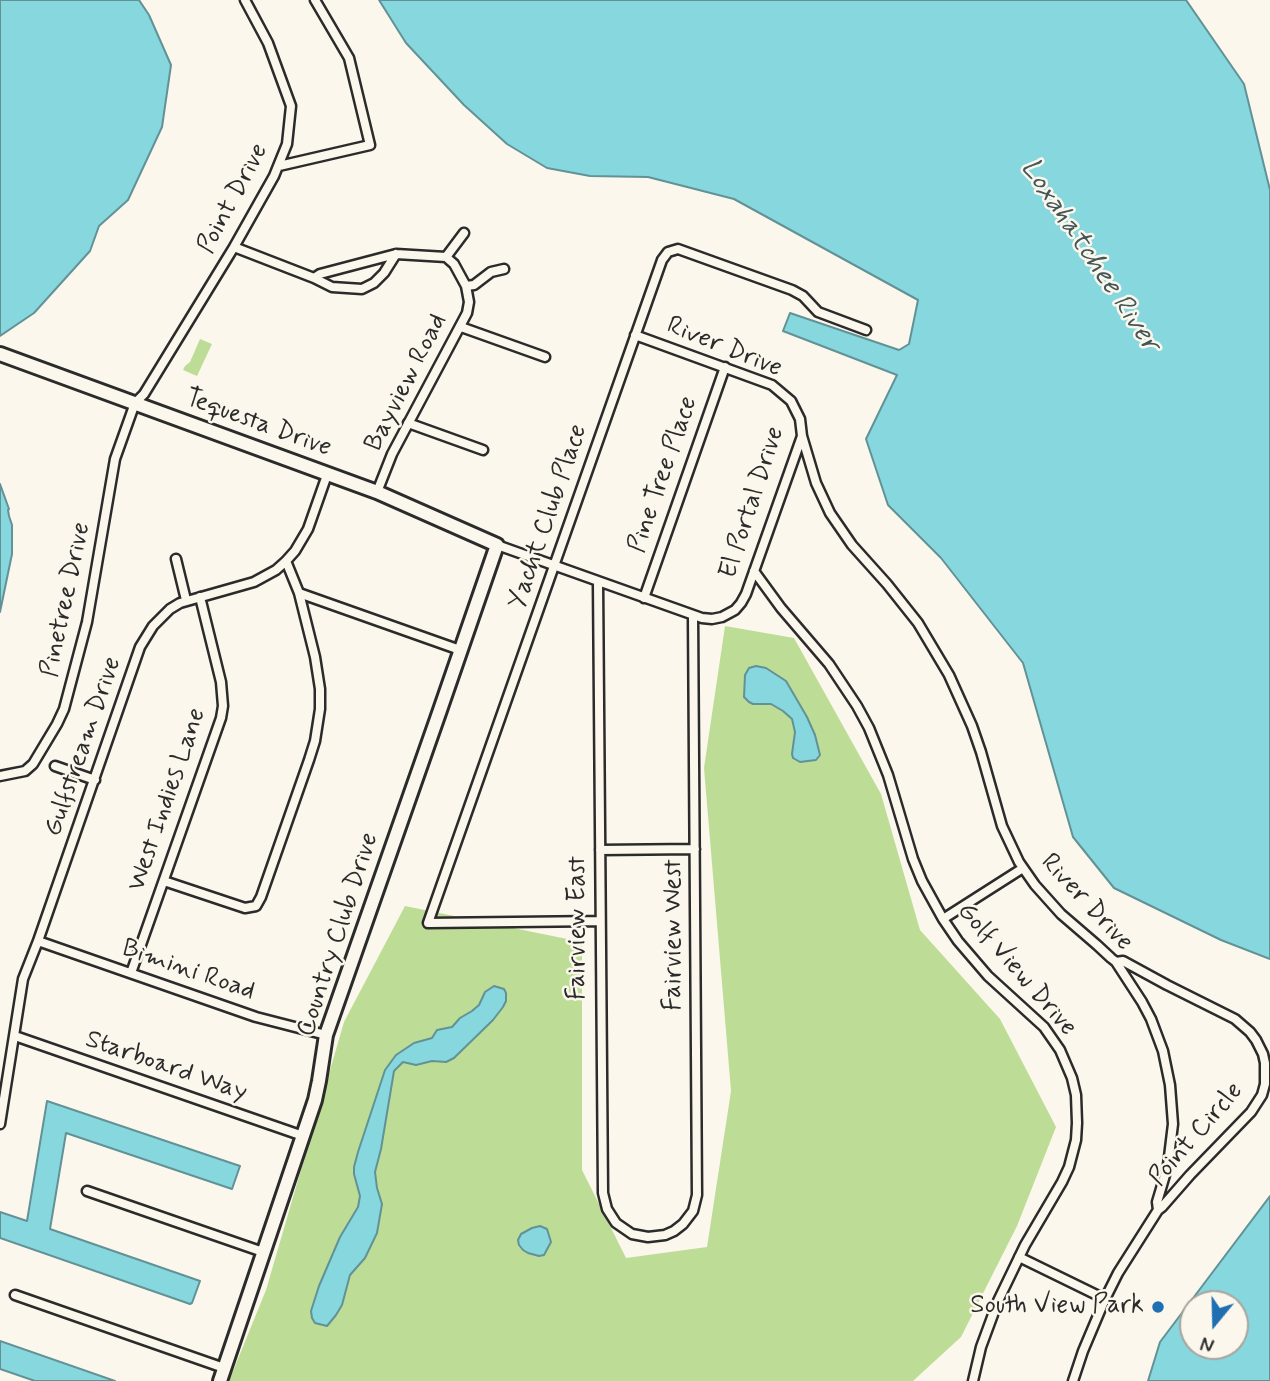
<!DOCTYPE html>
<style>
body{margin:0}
#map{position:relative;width:1270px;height:1381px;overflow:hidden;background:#fbf7ec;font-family:Mynerve,sans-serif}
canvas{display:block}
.north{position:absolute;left:1179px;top:1290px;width:70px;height:70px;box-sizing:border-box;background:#fbf7ec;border:2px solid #a8a59f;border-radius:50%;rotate:199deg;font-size:19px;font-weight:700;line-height:28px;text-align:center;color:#2b2b2b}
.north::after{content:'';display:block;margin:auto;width:24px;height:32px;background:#1f6fb2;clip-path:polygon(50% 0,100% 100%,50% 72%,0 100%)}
</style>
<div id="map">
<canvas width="1270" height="1381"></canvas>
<div class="north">N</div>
</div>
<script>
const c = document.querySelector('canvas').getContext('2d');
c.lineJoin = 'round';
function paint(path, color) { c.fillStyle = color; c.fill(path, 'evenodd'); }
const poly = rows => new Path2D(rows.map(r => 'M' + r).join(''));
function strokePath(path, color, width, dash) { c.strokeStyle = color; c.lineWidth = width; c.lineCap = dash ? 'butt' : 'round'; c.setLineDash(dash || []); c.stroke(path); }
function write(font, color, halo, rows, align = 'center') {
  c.font = font + ' Mynerve,sans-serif'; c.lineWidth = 5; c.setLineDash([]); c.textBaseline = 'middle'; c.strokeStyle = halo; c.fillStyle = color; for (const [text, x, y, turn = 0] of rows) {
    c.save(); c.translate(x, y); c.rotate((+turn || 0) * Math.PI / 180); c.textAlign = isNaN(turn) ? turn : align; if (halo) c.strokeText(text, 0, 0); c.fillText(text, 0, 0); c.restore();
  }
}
paint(poly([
 [200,339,212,344,197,376,183,370,185,366,190,362],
 [725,626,794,638,881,794,920,930,1000,1019,1056,1127,1017,1226,961,1337,913,1381,229,1381,266,1290,344,1022,405,906,582,942,582,1170,626,1258,707,1247,731,1091,704,768]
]), '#bddd96');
const water = poly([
 [0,0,139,0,149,15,171,65,162,127,128,200,99,226,90,251,34,313,0,336,0,0],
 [379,0,1186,0,1244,84,1270,190,1270,959,1221,940,1114,888,1073,837,1023,663,941,558,888,505,866,439,897,375,783,331,790,313,899,350,909,344,918,300,734,199,648,177,590,176,547,168,507,144,464,105,406,43,379,0],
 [0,484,9,509,8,510,9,516,12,525,12,554,0,612,0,484],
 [756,666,766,668,786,681,807,717,815,735,820,755,816,760,800,762,793,758,792,754,795,732,792,719,783,711,771,704,753,704,749,702,744,697,745,675,749,668,756,666],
 [494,986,504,989,506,993,506,1001,503,1007,493,1020,454,1058,446,1062,432,1061,416,1065,403,1062,394,1071,381,1149,375,1172,377,1188,382,1204,377,1233,365,1258,350,1275,342,1305,336,1315,327,1326,315,1323,312,1318,311,1311,319,1286,340,1237,358,1207,360,1196,354,1174,354,1167,358,1152,385,1070,396,1055,414,1043,432,1038,437,1030,452,1027,460,1018,472,1011,479,1005,485,992,494,986],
 [47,1101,240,1166,232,1189,66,1133,50,1229,200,1281,192,1303,190,1304,0,1238,0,1212,27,1221,47,1101],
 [1270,1196,1270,1381,1148,1381,1160,1342,1270,1196],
 [1193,1304,1235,1304,1235,1346,1193,1346,1193,1304],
 [540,1226,547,1229,551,1242,544,1255,539,1256,528,1253,523,1250,519,1245,518,1240,521,1234,532,1228,540,1226],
 [0,1341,115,1381,35,1381,0,1369,0,1341]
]);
paint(water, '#86d7de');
strokePath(water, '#629296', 2);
const street = poly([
 [279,166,370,145,349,58,315,0],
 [234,247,314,278,320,274,396,254,446,257,464,233],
 [314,278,332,287,362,289,374,283,384,273,396,254],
 [466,286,474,285,491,272,504,269],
 [461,327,545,357],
 [408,423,483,450],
 [802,436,816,483,830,513,852,545,887,584,918,623,949,675,972,726,981,752,1002,826,1019,862,1035,885,1061,914,1097,945,1111,958,1116,962,1142,1002,1151,1019,1163,1051,1170,1085,1173,1124,1168,1165,1157,1202,1158,1210,1118,1273,1105,1299,1083,1351,1073,1381],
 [377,492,392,454,467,313,469,302,466,286,454,264,446,257],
 [497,545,702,618,712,619,722,617,735,610,741,603,746,594,802,436,800,419,791,401,772,385,635,335],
 [176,559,186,600],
 [754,571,781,608,829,664,857,706,869,728,888,775,913,859,922,881,943,919,958,941,988,976,1044,1027,1060,1050,1072,1078,1076,1095,1077,1123,1076,1140,1069,1167,1062,1182,1025,1245,998,1301,981,1347,973,1381],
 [598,582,603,1193,607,1209,616,1223,632,1234,648,1237,665,1235,674,1231,683,1224,693,1211,697,1195,693,615],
 [299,593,460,650],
 [644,598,725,367],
 [55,766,95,780],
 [0,776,25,771,33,764,57,724,64,709,87,622,115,459,135,403,144,394,234,247,274,176,287,144,291,106,268,43,245,0],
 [600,850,695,849],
 [164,881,245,908,256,906,261,897,309,760,315,741,320,709,320,689,315,657,299,593,286,561],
 [943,919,1023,868],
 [600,921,428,923,662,260,668,252,678,249,792,290,803,296,818,312,866,330],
 [38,941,256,1017,326,1035],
 [1116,962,1123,961,1167,985,1235,1019,1250,1032,1256,1040,1263,1054,1265,1063,1265,1084,1262,1095,1251,1112,1190,1175,1162,1207,1158,1210],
 [131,973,221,718,223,706,221,682,200,597],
 [15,1036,303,1136],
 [0,1124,23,979,38,941,140,647,153,626,170,609,180,603,254,582,276,570,286,561,295,551,308,529,327,475],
 [87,1191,263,1252],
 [1019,1257,1105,1299],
 [15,1295,224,1368]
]);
const secondary = poly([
 [0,354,377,492,497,545,439,713,326,1035,319,1081,315,1100,220,1381]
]);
strokePath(street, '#2b2b2b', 13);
strokePath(secondary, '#2b2b2b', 18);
strokePath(street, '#fbf7ec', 8);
strokePath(secondary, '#fbf7ec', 12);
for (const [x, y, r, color] of [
 [1158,1307,7,"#1f6fb2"]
]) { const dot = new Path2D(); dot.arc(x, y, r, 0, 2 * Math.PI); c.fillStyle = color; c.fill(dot); strokePath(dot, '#fbf7ec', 2.5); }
write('26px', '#2b2b2b', '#fbf7ec', [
 ["Point Drive",234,199,-62],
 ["River Drive",724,348,22],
 ["Bayview Road",407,383,-63],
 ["Tequesta Drive",258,424,20],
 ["Pine Tree Place",664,475,-71],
 ["El Portal Drive",753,503,-72],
 ["Yacht Club Place",549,517,-71],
 ["Pinetree Drive",67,600,-78],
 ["Gulfstream Drive",84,747,-71],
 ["West Indies Lane",168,800,-71],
 ["River Drive",1086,903,47],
 ["Fairview East",579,928,-90],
 ["Country Club Drive",339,935,-72],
 ["Fairview West",675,935,-90],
 ["Golf View Drive",1016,970,49],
 ["Bimini Road",188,971,19],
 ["Starboard Way",166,1067,19],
 ["Point Circle",1197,1135,-49]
]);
write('26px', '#2b2b2b', '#fbf7ec', [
 ["South View Park",1144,1307]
], 'right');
write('italic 28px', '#425658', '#fbf7ec', [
 ["Loxahatchee River",1089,256,56]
]);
</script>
